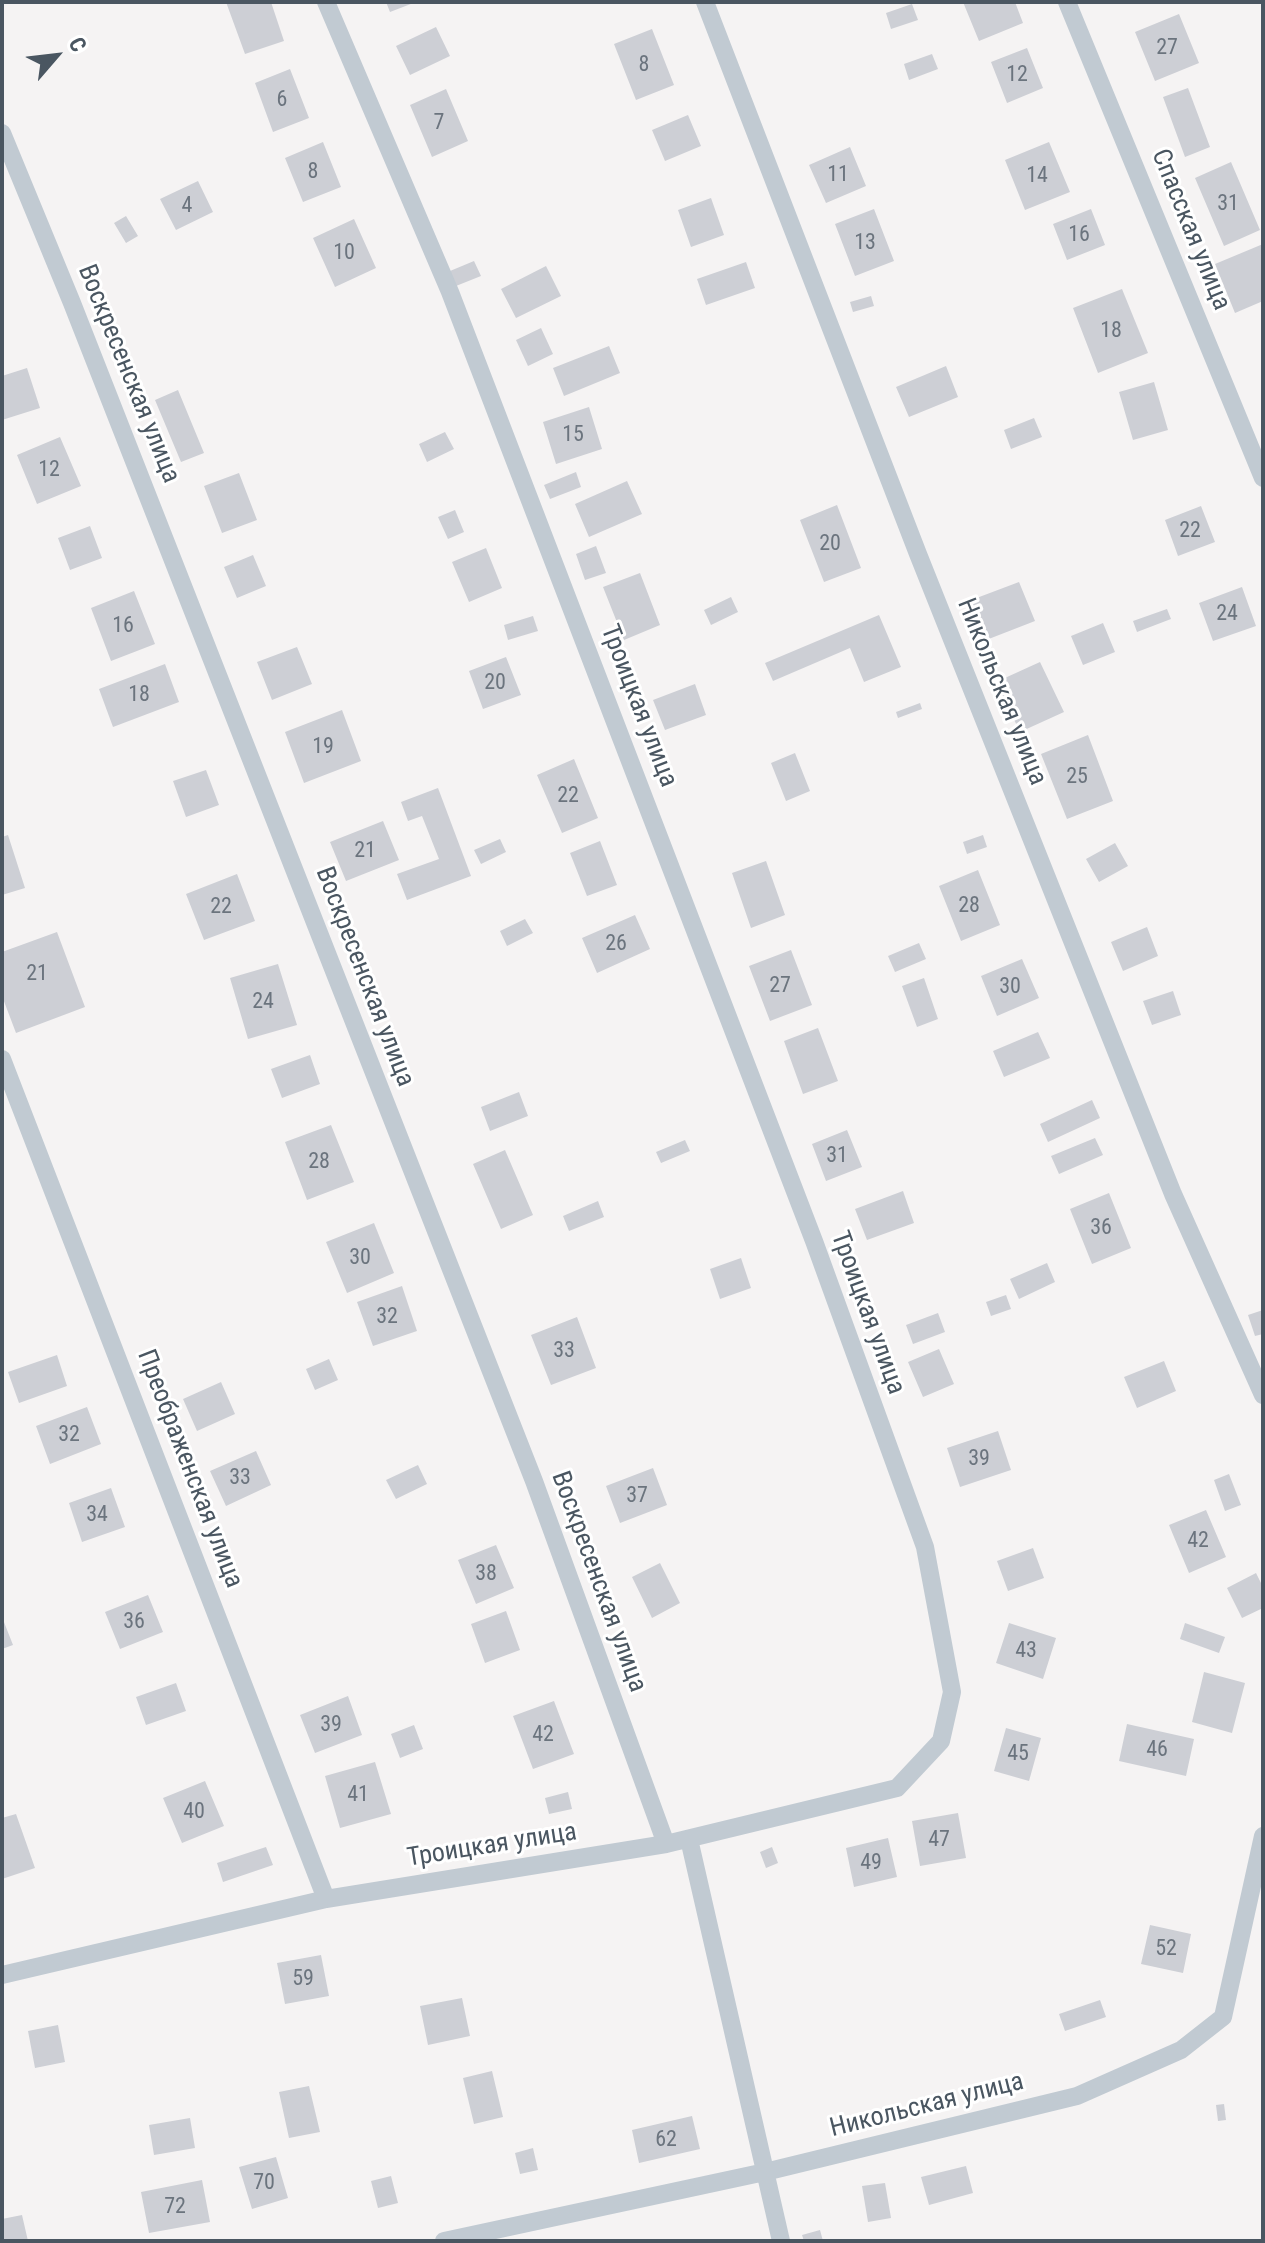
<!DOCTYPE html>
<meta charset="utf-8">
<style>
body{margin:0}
#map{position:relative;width:1265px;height:2243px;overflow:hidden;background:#f5f3f3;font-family:"Roboto Condensed",sans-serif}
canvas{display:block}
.frame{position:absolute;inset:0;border:4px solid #4a5661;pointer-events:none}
.north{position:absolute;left:16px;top:16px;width:80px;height:80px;-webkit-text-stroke:6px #fff;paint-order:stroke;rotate:62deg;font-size:22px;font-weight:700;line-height:32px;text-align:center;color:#4a5661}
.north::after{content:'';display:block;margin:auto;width:28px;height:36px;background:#4a5661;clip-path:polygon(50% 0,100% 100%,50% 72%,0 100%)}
</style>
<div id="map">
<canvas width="1265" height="2243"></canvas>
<div class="frame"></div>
<div class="north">С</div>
</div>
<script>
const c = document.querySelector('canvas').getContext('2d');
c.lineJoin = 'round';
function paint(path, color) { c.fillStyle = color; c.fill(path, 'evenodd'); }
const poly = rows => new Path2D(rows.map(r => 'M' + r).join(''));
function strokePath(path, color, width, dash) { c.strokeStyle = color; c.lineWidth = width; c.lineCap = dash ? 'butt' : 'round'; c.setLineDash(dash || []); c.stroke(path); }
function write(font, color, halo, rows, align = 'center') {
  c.font = font + ' "Roboto Condensed",sans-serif'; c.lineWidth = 6; c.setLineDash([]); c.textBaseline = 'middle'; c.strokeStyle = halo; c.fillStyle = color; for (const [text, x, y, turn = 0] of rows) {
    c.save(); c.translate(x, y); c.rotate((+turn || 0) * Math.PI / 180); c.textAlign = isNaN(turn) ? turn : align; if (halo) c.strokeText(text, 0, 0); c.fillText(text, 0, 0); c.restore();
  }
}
paint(poly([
 [226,2,271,2,284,41,245,54],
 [386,2,416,2,390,12],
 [963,2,1015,2,1023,23,979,41],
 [912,4,918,20,891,29,886,13],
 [1179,14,1199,63,1155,81,1135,32],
 [436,27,450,56,410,75,396,46],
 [652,29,674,85,636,100,614,44],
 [1027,48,1043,88,1007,103,991,62],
 [932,54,938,69,909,80,904,64],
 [290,69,309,118,273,132,255,83],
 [1188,88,1210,147,1185,157,1163,97],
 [446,89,468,141,432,157,410,105],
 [688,115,701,146,665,161,652,130],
 [323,142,341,187,303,202,285,158],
 [1049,142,1070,192,1025,210,1005,160],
 [850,147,866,186,826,203,809,165],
 [1231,162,1260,230,1224,246,1195,178],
 [198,181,213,212,176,230,160,199],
 [711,198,724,235,691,247,678,210],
 [874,209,894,261,855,276,835,224],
 [1091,209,1105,245,1067,260,1053,224],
 [126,216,138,236,126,243,114,223],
 [354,219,376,268,335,287,313,238],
 [1263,244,1263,301,1235,313,1215,264],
 [474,261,481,276,456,286,450,271],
 [746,262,755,288,706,305,697,279],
 [546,266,561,296,516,318,501,289],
 [1122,289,1148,353,1098,373,1073,308],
 [871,296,874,306,853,312,850,302],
 [541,328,553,354,528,366,516,340],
 [609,346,620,373,564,396,553,368],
 [946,366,958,397,909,417,896,387],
 [27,368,40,408,2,420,2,376],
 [1154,382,1168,430,1133,440,1119,392],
 [178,390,204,453,181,462,155,400],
 [589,407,602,449,556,464,543,422],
 [1034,418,1042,437,1011,449,1004,430],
 [445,432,454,449,427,462,419,444],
 [60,437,81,486,37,504,17,455],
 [576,472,581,487,550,499,544,485],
 [239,473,257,520,222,533,204,486],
 [627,481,642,514,589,537,575,504],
 [837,505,861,568,824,582,800,520],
 [1201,506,1215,542,1178,556,1165,520],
 [455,510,464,532,448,539,438,517],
 [90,526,102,558,70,570,58,538],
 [596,546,606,573,585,580,576,554],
 [486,548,502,588,469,602,452,562],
 [253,555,266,586,237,598,224,567],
 [640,573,660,625,624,640,603,587],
 [1019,582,1035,621,981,642,966,602],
 [1242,587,1256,626,1213,641,1199,603],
 [134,591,155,644,111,661,91,608],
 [731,597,738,612,711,625,704,610],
 [1167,609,1171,619,1137,632,1133,621],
 [879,615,901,667,864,682,850,648,773,681,765,663],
 [533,616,538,631,508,640,504,625],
 [1103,623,1115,652,1083,665,1071,636],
 [297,647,312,684,272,700,257,662],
 [506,657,521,695,483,709,469,671],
 [1040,662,1064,712,1020,732,996,682],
 [165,664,179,702,113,727,99,689],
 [695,684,706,715,665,730,653,700],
 [920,703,922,709,898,718,896,712],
 [342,710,361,761,304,783,285,732],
 [1088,735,1113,801,1067,819,1041,754],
 [795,753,810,791,786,801,771,763],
 [574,759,598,818,562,833,537,775],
 [206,770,219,805,186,817,173,781],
 [438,788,471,876,407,900,397,874,439,859,422,816,408,821,401,802],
 [383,821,399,860,346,881,330,842],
 [8,835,25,888,2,895,2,837],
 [983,835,987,847,967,854,963,842],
 [500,839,506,852,481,864,474,850],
 [600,841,617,885,587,896,570,853],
 [1115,843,1128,866,1099,882,1086,859],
 [766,861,785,915,751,928,732,873],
 [978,870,1000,925,961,941,939,886],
 [237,874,255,921,204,940,186,894],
 [635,915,650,949,597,973,582,938],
 [525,919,533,933,507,946,500,931],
 [1147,927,1158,956,1123,971,1111,942],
 [57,932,85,1007,16,1033,2,996,2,952],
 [919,943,926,959,895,972,888,956],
 [791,950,812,1005,770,1021,749,966],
 [1022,959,1039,998,997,1016,981,976],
 [278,964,297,1025,248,1039,230,978],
 [924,978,938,1019,917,1027,902,986],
 [1173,991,1181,1015,1152,1025,1143,1001],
 [818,1028,838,1081,803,1094,784,1041],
 [1038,1032,1050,1058,1004,1077,993,1051],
 [310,1055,320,1084,282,1098,271,1069],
 [519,1092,528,1116,490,1131,481,1107],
 [1092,1100,1100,1118,1048,1142,1040,1124],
 [331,1125,354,1182,307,1200,285,1142],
 [847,1130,862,1167,826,1181,812,1144],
 [1095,1138,1103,1155,1059,1174,1051,1156],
 [685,1140,690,1151,661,1163,656,1152],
 [505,1150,533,1215,501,1229,473,1164],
 [903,1191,914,1223,867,1240,855,1209],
 [1109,1193,1131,1248,1092,1264,1070,1209],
 [598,1201,604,1217,569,1231,563,1216],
 [374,1223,394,1273,347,1293,326,1242],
 [741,1258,751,1288,720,1299,710,1269],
 [1047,1263,1055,1282,1019,1299,1010,1279],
 [402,1286,417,1331,373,1346,357,1302],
 [1006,1295,1011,1309,991,1316,986,1302],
 [1263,1310,1263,1334,1255,1336,1248,1315],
 [938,1313,945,1332,913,1344,906,1325],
 [577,1317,596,1368,551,1385,531,1335],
 [939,1349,954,1384,923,1397,908,1362],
 [57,1355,67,1386,19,1403,8,1372],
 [329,1359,338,1380,315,1390,306,1369],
 [1164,1361,1176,1391,1137,1408,1124,1377],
 [221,1382,235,1414,197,1431,183,1399],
 [87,1407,101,1444,50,1464,36,1426],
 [998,1431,1011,1470,960,1487,947,1448],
 [256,1451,271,1485,226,1506,210,1471],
 [418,1465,427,1484,396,1499,386,1480],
 [653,1468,667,1505,620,1523,606,1486],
 [1229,1474,1241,1505,1225,1511,1214,1480],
 [111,1488,125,1527,82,1542,69,1503],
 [1206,1510,1226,1557,1189,1573,1169,1525],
 [496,1545,514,1588,476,1604,458,1560],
 [1033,1548,1044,1578,1008,1591,997,1561],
 [660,1563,680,1603,652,1618,632,1577],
 [1256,1573,1263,1587,1263,1608,1242,1618,1227,1588],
 [148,1595,163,1632,120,1649,105,1612],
 [506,1611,520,1650,485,1663,471,1624],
 [2,1617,13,1645,2,1649],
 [1009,1623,1056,1638,1043,1679,996,1663],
 [1185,1623,1225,1637,1219,1653,1180,1639],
 [1204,1672,1245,1683,1232,1733,1192,1722],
 [176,1683,186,1711,146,1725,136,1697],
 [348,1696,362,1735,315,1753,300,1715],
 [554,1701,574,1754,533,1769,513,1716],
 [1127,1724,1194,1739,1186,1776,1119,1761],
 [414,1725,423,1749,400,1758,391,1734],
 [1006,1728,1041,1738,1029,1781,994,1771],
 [375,1762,391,1814,340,1828,325,1776],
 [205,1781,224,1826,182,1843,163,1798],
 [568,1792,572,1809,549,1814,545,1798],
 [958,1813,966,1858,920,1866,912,1821],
 [16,1814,35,1868,2,1879,2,1818],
 [888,1838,897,1877,854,1887,846,1848],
 [266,1847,273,1865,223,1882,217,1863],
 [772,1847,778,1863,766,1868,760,1852],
 [1150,1925,1191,1934,1183,1973,1141,1964],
 [321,1955,329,1996,285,2004,277,1963],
 [462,1998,470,2036,428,2045,420,2006],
 [1100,2000,1106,2017,1065,2031,1059,2014],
 [58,2025,65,2062,35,2068,28,2031],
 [492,2071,503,2117,474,2124,463,2078],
 [309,2086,320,2132,289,2138,279,2092],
 [1224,2104,1226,2120,1218,2121,1216,2105],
 [692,2116,700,2149,639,2163,632,2130],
 [190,2118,195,2148,154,2155,149,2125],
 [533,2148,538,2170,520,2174,515,2153],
 [276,2157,288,2198,252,2209,239,2167],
 [966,2166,973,2193,929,2205,921,2177],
 [391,2176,398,2203,378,2208,371,2181],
 [202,2180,210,2222,149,2233,141,2192],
 [885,2183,891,2218,868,2222,862,2186],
 [22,2215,28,2241,2,2241,2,2219],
 [820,2230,823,2241,804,2241,802,2235]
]), '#cdcfd5');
strokePath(poly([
 [705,2,918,554,1173,1194,1263,1395],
 [1067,2,1263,478],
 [2,133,72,303,534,1481,666,1844],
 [2,1059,326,1899],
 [689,1839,781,2241],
 [2,1975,326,1899,666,1844,897,1788,941,1741,952,1692,925,1547,814,1241,450,292,326,2],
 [444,2241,765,2172,1077,2096,1181,2050,1223,2017,1263,1836]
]), '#c1cad2', 18);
write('22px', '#6b747e', null, [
 ["27",1167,48],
 ["8",644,65],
 ["12",1017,75],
 ["6",282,100],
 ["7",439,123],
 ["8",313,172],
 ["11",838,175],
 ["14",1037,176],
 ["31",1228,204],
 ["4",187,206],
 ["16",1079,235],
 ["13",865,243],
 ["10",344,253],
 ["18",1111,331],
 ["15",573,435],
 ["12",49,470],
 ["22",1190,531],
 ["20",830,544],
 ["24",1227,614],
 ["16",123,626],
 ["20",495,683],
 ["18",139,695],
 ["19",323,747],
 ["25",1077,777],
 ["22",568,796],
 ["21",365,851],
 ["28",969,906],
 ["22",221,907],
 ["26",616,944],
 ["21",37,974],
 ["27",780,986],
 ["30",1010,987],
 ["24",263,1002],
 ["31",837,1156],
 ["28",319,1162],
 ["36",1101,1228],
 ["30",360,1258],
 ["32",387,1317],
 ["33",564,1351],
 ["32",69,1435],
 ["39",979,1459],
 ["33",240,1478],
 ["37",637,1496],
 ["34",97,1515],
 ["42",1198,1541],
 ["38",486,1574],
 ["36",134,1622],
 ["43",1026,1651],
 ["39",331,1725],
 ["42",543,1735],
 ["46",1157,1750],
 ["45",1018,1754],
 ["41",358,1795],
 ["40",194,1812],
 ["47",939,1840],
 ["49",871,1863],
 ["52",1166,1949],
 ["59",303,1979],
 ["62",666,2140],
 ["70",264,2183],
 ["72",175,2207]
]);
write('26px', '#4a5661', '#fff', [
 ["Спасская улица",1190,230,68],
 ["Воскресенская улица",128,374,68],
 ["Никольская улица",1001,692,68],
 ["Троицкая улица",638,706,69],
 ["Воскресенская улица",364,977,69],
 ["Троицкая улица",867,1313,70],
 ["Преображенская улица",189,1469,69],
 ["Воскресенская улица",598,1582,70],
 ["Троицкая улица",492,1846,-9],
 ["Никольская улица",927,2106,-14]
]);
</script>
